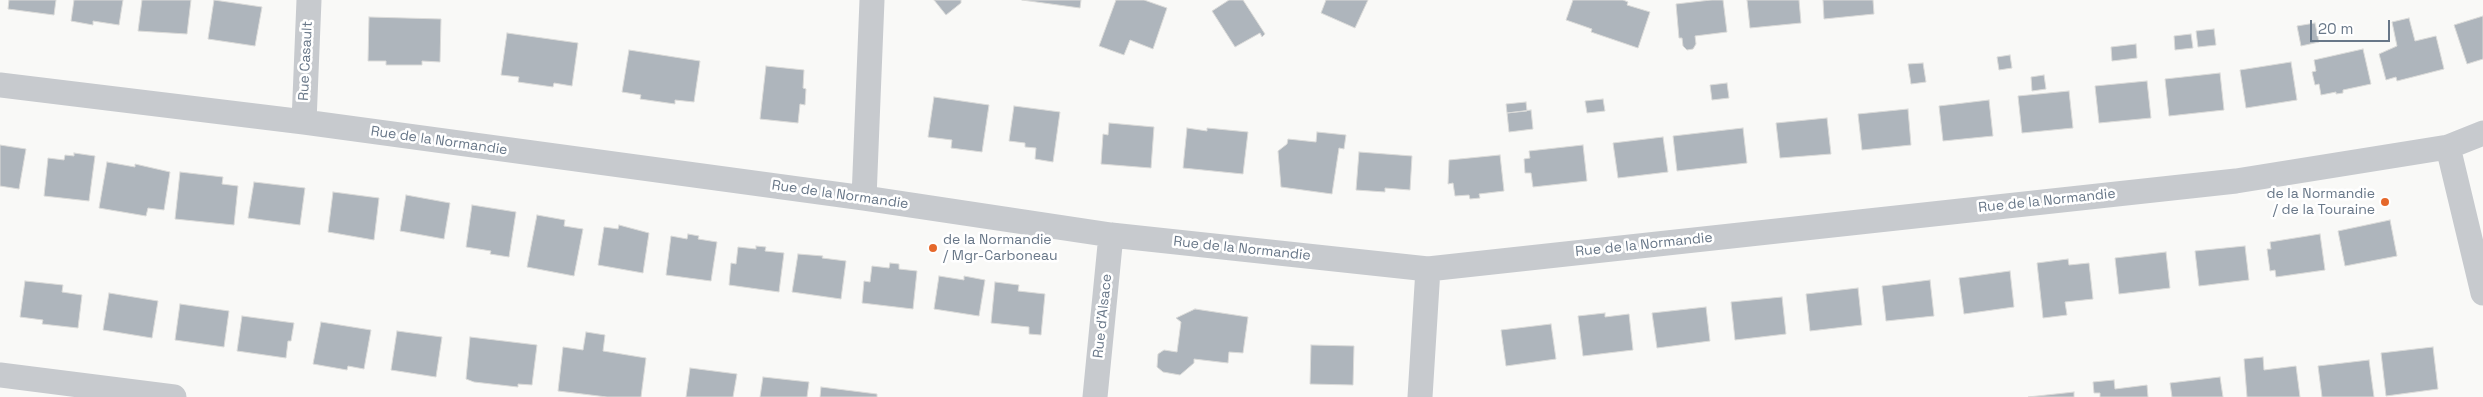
<!DOCTYPE html>
<style>
body{margin:0}
#map{position:relative;width:2483px;height:397px;overflow:hidden;background:#f9f9f7;font-family:"Space Grotesk",sans-serif}
canvas{display:block}
.scale{position:absolute;left:2310px;top:20px;width:80px;height:22px;box-sizing:border-box;border:2px solid #687788;border-top:0;padding-left:6px;font-size:15px;line-height:18px;white-space:nowrap;color:#687788;-webkit-text-stroke:4px #fff;paint-order:stroke}
</style>
<div id="map">
<canvas width="2483" height="397"></canvas>
<div class="scale">20 m</div>
</div>
<script>
const c = document.querySelector('canvas').getContext('2d');
c.lineJoin = 'round';
function paint(path, color) { c.fillStyle = color; c.fill(path, 'evenodd'); }
const poly = rows => new Path2D(rows.map(r => 'M' + r).join(''));
function strokePath(path, color, width, dash) { c.strokeStyle = color; c.lineWidth = width; c.lineCap = dash ? 'butt' : 'round'; c.setLineDash(dash || []); c.stroke(path); }
function write(font, color, halo, rows, align = 'center') {
  c.font = font + ' "Space Grotesk",sans-serif'; c.lineWidth = 5; c.setLineDash([]); c.textBaseline = 'middle'; c.strokeStyle = halo; c.fillStyle = color; for (const [text, x, y, turn = 0] of rows) {
    c.save(); c.translate(x, y); c.rotate((+turn || 0) * Math.PI / 180); c.textAlign = isNaN(turn) ? turn : align; if (halo) c.strokeText(text, 0, 0); c.fillText(text, 0, 0); c.restore();
  }
}
const building = poly([
 [9,0,56,0,54,15,8,9,9,0],
 [74,0,123,0,119,25,93,21,93,25,71,21,74,0],
 [142,0,191,0,187,34,138,31,142,0],
 [214,0,262,7,255,46,208,39,214,0],
 [934,0,961,0,961,3,946,15,934,0],
 [1022,0,1081,0,1080,8,1022,0],
 [1116,0,1144,0,1167,8,1153,49,1130,40,1124,55,1099,46,1116,0],
 [1229,0,1243,0,1265,34,1262,37,1260,33,1235,47,1212,11,1229,0],
 [1326,0,1368,0,1355,28,1321,13,1326,0],
 [1573,0,1623,0,1628,2,1627,5,1650,12,1638,48,1591,32,1592,29,1566,20,1573,0],
 [1711,0,1723,0,1727,32,1695,36,1696,44,1693,49,1687,50,1683,46,1682,38,1679,38,1676,4,1711,0],
 [1747,0,1799,0,1801,23,1750,28,1747,0],
 [1823,0,1873,0,1874,14,1824,19,1823,0],
 [2483,16,2483,59,2467,64,2454,25,2483,16],
 [369,17,441,19,440,62,422,61,422,65,386,65,386,61,368,61,369,17],
 [2409,18,2415,41,2436,36,2444,69,2397,81,2396,77,2386,80,2379,54,2397,46,2392,22,2409,18],
 [2315,23,2319,42,2301,46,2297,26,2315,23],
 [2214,29,2216,45,2198,47,2196,31,2214,29],
 [507,33,578,43,572,86,554,83,553,87,518,82,519,77,501,75,507,33],
 [2191,34,2193,48,2175,50,2174,36,2191,34],
 [2136,44,2137,58,2112,61,2111,47,2136,44],
 [2363,49,2371,84,2343,90,2343,93,2336,94,2336,92,2321,95,2319,84,2315,85,2312,72,2316,71,2314,60,2363,49],
 [629,50,700,61,694,102,675,100,675,104,640,99,641,95,622,92,629,50],
 [2010,55,2012,68,1999,70,1997,57,2010,55],
 [2291,62,2297,100,2246,108,2240,70,2291,62],
 [1923,63,1926,82,1911,84,1908,64,1923,63],
 [766,66,804,70,803,88,806,89,805,105,800,104,798,123,760,119,766,66],
 [2220,73,2224,110,2169,116,2165,79,2220,73],
 [2044,75,2046,89,2032,91,2031,77,2044,75],
 [2147,81,2151,118,2099,123,2095,86,2147,81],
 [1727,83,1729,98,1712,100,1710,85,1727,83],
 [2069,91,2073,128,2022,133,2018,96,2069,91],
 [934,97,989,105,982,152,951,148,952,140,928,137,934,97],
 [1603,99,1605,111,1587,113,1585,101,1603,99],
 [1989,100,1993,136,1943,141,1939,106,1989,100],
 [1526,102,1527,111,1507,113,1506,104,1526,102],
 [1014,106,1060,112,1053,162,1035,159,1036,148,1025,147,1025,143,1009,141,1014,106],
 [1908,109,1911,145,1862,150,1858,114,1908,109],
 [1531,110,1533,129,1509,132,1507,113,1531,110],
 [1827,118,1831,154,1780,158,1776,123,1827,118],
 [1109,123,1154,127,1151,168,1101,164,1103,134,1108,135,1109,123],
 [1187,128,1207,131,1207,128,1248,132,1243,174,1183,168,1187,128],
 [1743,128,1747,163,1677,171,1673,136,1743,128],
 [1317,132,1346,135,1344,149,1339,148,1332,194,1281,187,1278,151,1287,144,1288,139,1316,142,1317,132],
 [1663,137,1668,172,1618,178,1613,143,1663,137],
 [0,145,26,149,19,189,0,186,0,145],
 [1583,145,1587,181,1533,187,1531,173,1525,173,1524,159,1530,158,1529,151,1583,145],
 [1359,152,1412,156,1410,190,1385,188,1385,192,1356,190,1359,152],
 [74,153,95,156,89,201,44,196,48,158,64,160,65,155,74,156,74,153],
 [1500,155,1504,191,1479,194,1480,198,1470,199,1469,195,1455,196,1453,183,1448,184,1449,160,1500,155],
 [107,162,135,167,135,164,170,172,164,210,148,208,146,216,99,208,107,162],
 [180,172,223,177,222,184,238,186,234,225,175,219,180,172],
 [254,182,305,188,300,225,248,218,254,182],
 [333,192,379,198,374,240,328,232,333,192],
 [406,195,450,203,444,239,400,231,406,195],
 [472,205,516,212,509,257,490,254,491,251,466,247,472,205],
 [537,215,565,220,564,226,583,229,574,276,527,267,537,215],
 [2390,220,2397,256,2345,266,2338,231,2390,220],
 [619,225,649,233,643,273,598,265,604,227,618,229,619,225],
 [688,234,699,236,698,239,717,242,711,281,666,275,671,236,687,239,688,234],
 [2320,234,2325,270,2276,277,2275,270,2270,271,2267,249,2271,249,2270,242,2320,234],
 [756,246,766,247,765,251,784,253,779,292,729,285,731,263,736,264,738,247,756,249,756,246],
 [2245,246,2249,280,2199,286,2195,251,2245,246],
 [2166,252,2170,288,2119,294,2115,258,2166,252],
 [798,254,823,256,822,258,846,261,841,299,792,292,798,254],
 [2068,259,2069,265,2089,263,2093,299,2065,302,2067,315,2043,318,2037,263,2068,259],
 [890,263,899,264,899,269,917,271,913,309,862,303,864,281,870,282,872,266,889,268,890,263],
 [2010,271,2014,307,1964,314,1959,278,2010,271],
 [939,276,964,280,964,276,985,280,979,316,934,309,939,276],
 [1930,280,1934,316,1886,321,1882,286,1930,280],
 [25,281,63,285,62,292,82,295,78,328,42,324,43,320,20,317,25,281],
 [995,282,1019,285,1018,291,1045,294,1041,335,1029,334,1029,327,991,323,995,282],
 [1858,288,1862,325,1810,331,1806,294,1858,288],
 [109,293,158,301,152,338,103,330,109,293],
 [1782,297,1786,334,1735,340,1731,302,1782,297],
 [180,304,229,311,224,347,175,340,180,304],
 [1706,307,1710,341,1657,348,1652,313,1706,307],
 [1195,309,1248,317,1243,353,1229,352,1228,363,1194,359,1194,363,1180,375,1163,372,1157,367,1158,354,1164,350,1177,352,1181,322,1176,318,1195,309],
 [1605,313,1605,317,1629,314,1633,350,1583,356,1578,316,1605,313],
 [242,316,294,323,291,341,288,341,286,358,237,351,242,316],
 [321,322,371,330,364,369,348,366,347,370,313,364,321,322],
 [1551,324,1556,359,1506,366,1501,330,1551,324],
 [397,331,442,337,436,377,391,370,397,331],
 [586,332,605,335,603,351,646,358,641,397,607,397,558,391,563,347,583,350,586,332],
 [470,337,537,345,532,385,518,384,518,387,474,382,466,379,470,337],
 [1311,345,1354,346,1353,385,1310,384,1311,345],
 [2433,347,2438,389,2386,396,2381,353,2433,347],
 [2263,357,2264,370,2296,366,2300,397,2247,397,2244,359,2263,357],
 [2369,360,2374,397,2322,397,2318,366,2369,360],
 [690,368,737,374,733,397,686,397,690,368],
 [763,377,809,382,807,397,760,397,763,377],
 [2220,377,2223,397,2172,397,2170,383,2220,377],
 [2114,380,2115,389,2147,385,2148,397,2100,397,2100,393,2094,393,2093,382,2114,380],
 [821,387,877,394,877,397,820,397,821,387],
 [2074,392,2074,397,2028,397,2074,392]
]);
paint(building, '#aeb5bc');
strokePath(building, '#dbdbd9', 1);
strokePath(poly([
 [0,85,304,122,864,198,1111,235,1428,269,2236,181,2448,147,2483,133],
 [304,122,309,0],
 [2448,147,2483,293],
 [864,198,872,0],
 [0,375,174,397],
 [1095,397,1111,235],
 [1420,397,1428,269]
]), '#c7cace', 25);
for (const [x, y, r, color] of [
 [2385,202,5,"#e5682b"],
 [933,248,5,"#e5682b"]
]) { const dot = new Path2D(); dot.arc(x, y, r, 0, 2 * Math.PI); c.fillStyle = color; c.fill(dot); strokePath(dot, '#fff', 2); }
write('14px', '#687788', '#fff', [
 ["Rue Casault",306,61,-87],
 ["Rue de la Normandie",439,141,8],
 ["Rue de la Normandie",840,195,8],
 ["Rue de la Normandie",2047,201,-6],
 ["Rue de la Normandie",1644,245,-6],
 ["Rue de la Normandie",1242,249,6],
 ["Rue d'Alsace",1103,316,-84]
]);
write('14px', '#687788', '#fff', [
 ["de la Normandie",2375,194],
 ["/ de la Touraine",2375,210],
 ["de la Normandie",943,240,"left"],
 ["/ Mgr-Carboneau",943,256,"left"]
], 'right');
</script>
